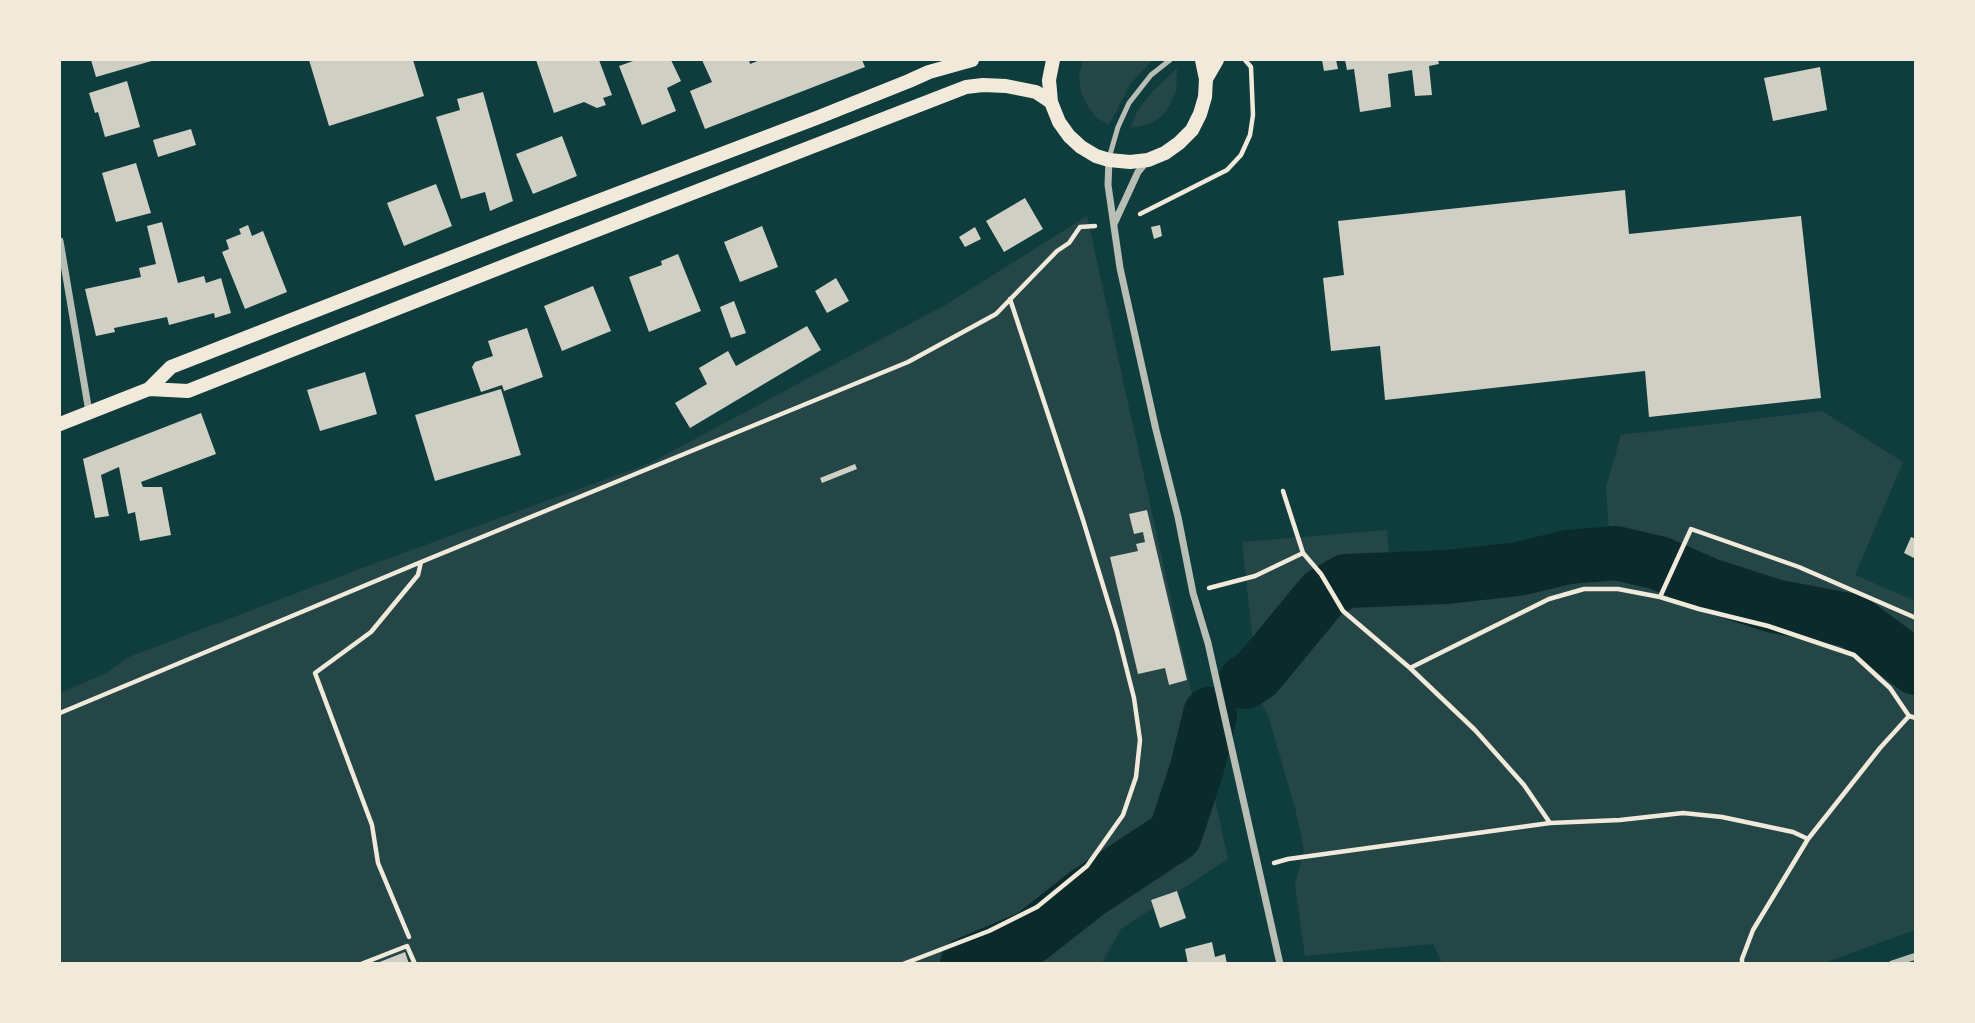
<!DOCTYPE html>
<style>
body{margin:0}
#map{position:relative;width:1975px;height:1023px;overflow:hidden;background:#0f3d3e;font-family:Poppins,sans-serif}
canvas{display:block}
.frame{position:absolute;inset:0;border:61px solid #f1e9da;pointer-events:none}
</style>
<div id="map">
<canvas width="1975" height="1023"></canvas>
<div class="frame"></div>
</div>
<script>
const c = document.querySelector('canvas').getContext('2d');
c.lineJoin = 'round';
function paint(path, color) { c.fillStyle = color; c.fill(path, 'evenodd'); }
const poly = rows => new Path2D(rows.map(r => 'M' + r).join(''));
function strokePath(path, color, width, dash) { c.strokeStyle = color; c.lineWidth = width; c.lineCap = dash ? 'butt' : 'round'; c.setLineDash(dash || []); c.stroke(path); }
paint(poly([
 [1083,60,1153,60,1131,83,1109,125,1097,118,1088,107,1081,92,1079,75],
 [1177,68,1176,92,1170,105,1162,116,1150,124,1130,128,1138,110,1153,91],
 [1087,216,1228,859,1121,929,1102,963,60,964,60,693,106,673,129,657,357,570,650,463,947,304],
 [1822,411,1903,462,1855,575,1915,601,1915,930,1821,964,1442,963,1433,944,1305,956,1295,884,1304,851,1295,808,1268,715,1259,700,1242,542,1387,530,1390,571,1610,547,1606,487,1621,435]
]), '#244646');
strokePath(poly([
 [1245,682,1257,674,1323,594,1346,581,1447,577,1518,569,1568,557,1616,553,1659,563,1709,585,1774,606,1853,621,1916,668],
 [967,964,1031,937,1087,893,1175,835,1197,768,1210,714]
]), '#0a2a2b', 54);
paint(poly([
 [91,60,155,60,96,77],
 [309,60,413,60,424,96,329,126],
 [536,60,599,60,612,95,603,98,606,105,597,108,584,102,554,113],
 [636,60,671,60,681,81,667,88,676,111,642,125,619,66],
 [702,60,749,60,750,64,760,60,862,60,865,67,705,129,690,91,712,82],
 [1322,60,1336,60,1338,69,1324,71],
 [1345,60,1438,60,1439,64,1429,66,1432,95,1415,96,1412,70,1388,74,1391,107,1360,112,1354,69,1347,70],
 [1820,67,1827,110,1773,121,1764,78],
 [127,81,140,127,105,137,98,112,95,113,89,93],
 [483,92,513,201,490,211,485,192,461,199,436,117,460,110,457,99],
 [191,129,196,145,158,157,153,140],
 [562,136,577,176,533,194,516,154],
 [136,163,151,213,116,222,102,173],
 [436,184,452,226,404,246,387,203],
 [1625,190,1629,234,1801,216,1821,398,1649,417,1645,371,1385,400,1380,346,1331,351,1323,278,1344,275,1338,221],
 [1025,198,1043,229,1004,252,986,221],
 [162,222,178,283,204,276,206,283,221,278,231,313,215,318,214,313,169,325,167,317,114,328,115,332,96,336,85,289,141,277,139,268,156,264,147,226],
 [248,225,252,236,263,231,287,292,245,309,222,252,229,249,226,240,241,234,239,229],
 [1160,225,1162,236,1154,239,1151,227],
 [762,226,778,267,740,282,724,242],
 [975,227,981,239,965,247,959,237],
 [678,254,701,311,649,332,629,277,662,265,661,261],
 [836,278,849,301,827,313,815,291],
 [593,286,611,331,562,351,544,306],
 [734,301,746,333,731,338,720,307],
 [807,326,821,350,690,428,675,403,707,384,699,368,728,351,736,366],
 [527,328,543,377,504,391,502,385,481,392,472,367,475,362,493,356,488,341],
 [365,372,377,414,320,431,307,390],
 [501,389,521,455,435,481,415,415],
 [201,413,216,454,141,482,143,487,162,487,171,535,140,541,135,512,128,514,119,467,101,475,109,516,95,518,83,459],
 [855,464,857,469,822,483,820,478],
 [1147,510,1187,680,1169,685,1165,668,1138,674,1110,557,1138,551,1136,544,1145,542,1143,532,1134,534,1129,514],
 [1911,537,1916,539,1916,559,1904,553],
 [1177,891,1186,918,1160,928,1151,900],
 [1212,942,1215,957,1225,954,1227,964,1188,964,1185,949],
 [405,952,409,964,377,964,377,963]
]), '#cfcfc3');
strokePath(poly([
 [1140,214,1227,170,1241,155,1250,135,1253,115,1251,67,1245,60],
 [1283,491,1303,553,1321,574,1343,611,1410,668,1549,599,1584,589,1618,589,1660,597,1699,609,1768,626,1854,655,1890,688,1909,716,1916,718],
 [1209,588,1255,576,1303,553],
 [1660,597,1691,529,1799,567,1916,618],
 [1410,668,1475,730,1524,785,1550,823],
 [60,713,421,562,908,362,996,314,1057,251,1069,243,1080,227,1095,226],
 [1274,863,1288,859,1550,823,1620,820,1683,813,1722,817,1793,832,1808,839],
 [409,937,378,863,372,825,315,673,371,632,418,575,421,562],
 [361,964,407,946,415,964],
 [903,964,989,931,1037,907,1087,866,1123,815,1136,777,1140,740,1134,698,1117,631,1083,520,1010,299],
 [1742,964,1742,959,1753,930,1808,839,1880,748,1909,716]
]), '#f1e9da', 4.5);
strokePath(poly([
 [1109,158,1118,127,1129,103,1151,75,1170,60]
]), '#b8beb3', 5);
strokePath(poly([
 [1109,160,1108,185,1120,268,1156,430,1178,517,1193,593,1208,643,1280,964],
 [1114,224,1138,172,1147,161],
 [60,241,89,412],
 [1892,964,1916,956]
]), '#b8beb3', 7);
strokePath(poly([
 [1053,60,1049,80,1051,102,1059,122,1069,136,1081,147,1096,156,1109,160,1130,162,1148,160,1165,153,1179,143,1192,130,1200,114,1205,97,1206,79,1202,60],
 [1206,79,1217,60],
 [149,389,188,391,522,259,966,87,983,85,1006,86,1036,92,1051,102],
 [60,424,149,389,171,367,514,233,819,117,909,81,929,72,972,60]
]), '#f1e9da', 14);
</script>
